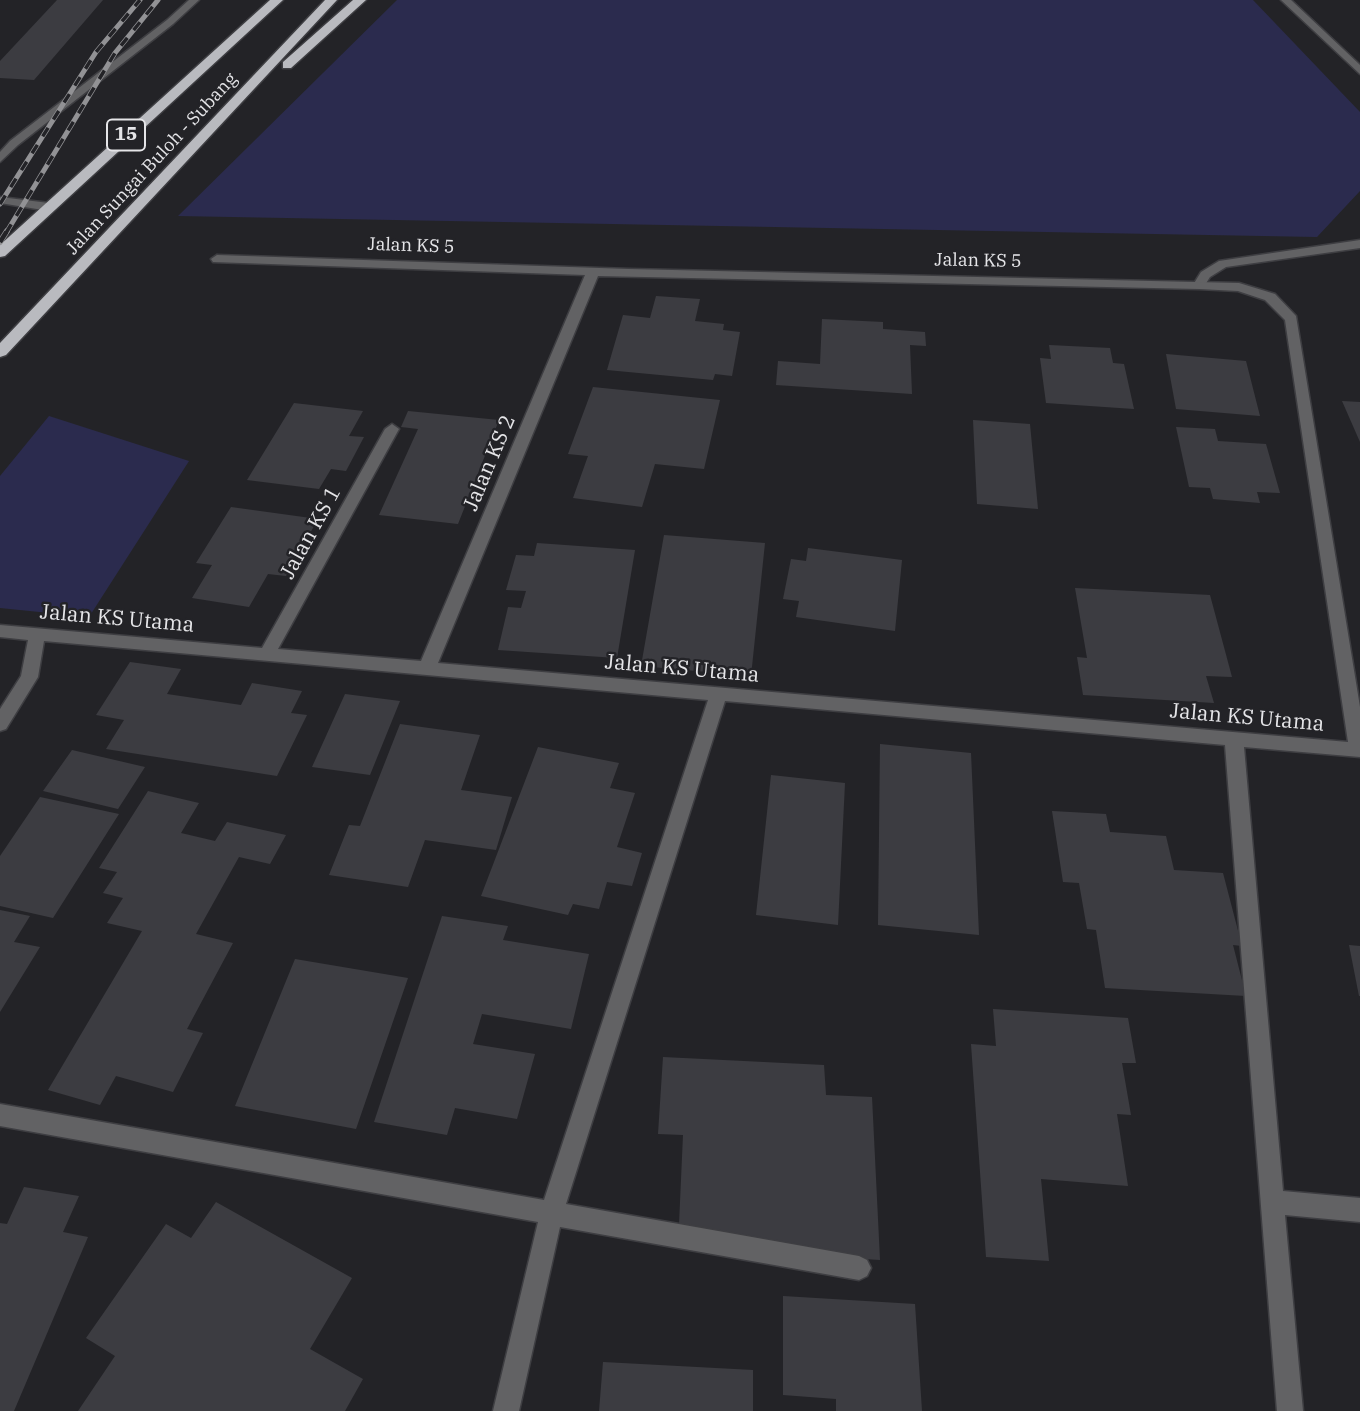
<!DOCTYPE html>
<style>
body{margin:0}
canvas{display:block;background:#232327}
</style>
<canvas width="1360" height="1411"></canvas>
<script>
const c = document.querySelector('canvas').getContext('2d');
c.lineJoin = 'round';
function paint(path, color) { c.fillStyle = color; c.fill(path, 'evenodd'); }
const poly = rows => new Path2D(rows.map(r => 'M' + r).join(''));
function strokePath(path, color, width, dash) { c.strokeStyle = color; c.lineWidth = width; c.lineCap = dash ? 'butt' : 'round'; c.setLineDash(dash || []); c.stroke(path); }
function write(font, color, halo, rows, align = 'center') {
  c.font = font + ' "IBM Plex Serif",serif'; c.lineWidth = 5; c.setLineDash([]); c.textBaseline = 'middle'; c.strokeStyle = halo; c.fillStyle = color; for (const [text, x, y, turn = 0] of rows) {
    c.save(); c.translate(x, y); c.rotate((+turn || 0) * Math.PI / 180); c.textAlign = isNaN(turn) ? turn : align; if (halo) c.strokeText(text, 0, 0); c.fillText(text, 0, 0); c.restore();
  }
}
paint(poly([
 [397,0,1253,0,1360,112,1360,191,1317,237,178,216],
 [49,416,189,461,89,617,0,608,0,476]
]), '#2b2b4e');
paint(poly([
 [57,0,103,0,34,80,0,78,0,61],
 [656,296,700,299,695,321,724,324,723,330,740,332,732,376,715,374,713,380,607,370,623,315,650,318],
 [822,319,883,322,883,329,925,332,926,346,910,345,912,394,776,385,778,361,820,364],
 [1049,345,1110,348,1113,363,1124,364,1134,409,1046,403,1040,358,1051,359],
 [1166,354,1246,361,1260,416,1176,409],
 [593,387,720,400,704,469,655,464,642,507,573,498,588,456,568,454],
 [1342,401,1360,402,1360,442],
 [294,403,363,411,349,436,364,437,346,471,331,469,319,489,247,480],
 [408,411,499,420,458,524,379,515,418,429,401,427],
 [973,420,1030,424,1038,509,977,504],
 [1176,427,1215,429,1218,441,1266,444,1280,493,1257,492,1260,503,1213,499,1210,488,1189,487],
 [231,507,318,519,286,576,268,574,249,607,192,598,212,565,196,563],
 [664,535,765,543,751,676,641,666],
 [537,543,635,550,617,658,498,650,508,607,521,608,526,591,506,590,516,555,534,556],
 [808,548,902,560,895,631,796,617,799,601,783,599,791,559,806,561],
 [1075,588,1210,595,1232,677,1206,676,1214,703,1083,695,1077,657,1087,658],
 [130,662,181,669,167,694,241,705,252,683,302,691,291,713,307,715,277,776,106,749,124,720,96,715],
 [345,694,400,701,370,775,312,767],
 [400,724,480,735,461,790,512,797,496,850,425,840,408,887,329,875,349,825,360,826],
 [880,744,971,753,979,935,878,925],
 [538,747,619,763,610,788,635,793,617,847,642,853,632,886,607,882,599,909,573,904,568,915,481,896],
 [72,750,145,767,118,809,43,791],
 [771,775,845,783,838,925,756,915],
 [148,791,199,803,181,833,215,841,227,822,286,835,270,864,239,857,196,934,233,943,187,1029,203,1033,173,1092,116,1076,100,1105,48,1090,142,931,107,923,123,898,103,893,117,872,99,868],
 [40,797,119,814,53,918,0,906,0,856],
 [1052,811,1106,814,1110,832,1166,836,1174,870,1223,873,1242,946,1233,945,1246,996,1105,988,1096,930,1087,929,1079,883,1063,882],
 [0,910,30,916,14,942,40,947,0,1012],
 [442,916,508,926,503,940,589,954,571,1029,482,1014,473,1044,535,1054,517,1119,455,1108,447,1135,374,1122],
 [1349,945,1360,946,1360,996,1359,996],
 [295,959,408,978,356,1129,235,1106],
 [993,1009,1128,1018,1136,1063,1122,1063,1131,1115,1117,1114,1128,1186,1041,1179,1049,1261,986,1257,971,1044,996,1046],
 [663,1057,824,1065,826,1095,872,1097,880,1260,678,1247,683,1135,658,1134],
 [24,1187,79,1196,63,1232,88,1237,14,1411,0,1411,0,1223,7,1224],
 [216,1202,352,1278,310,1349,363,1379,345,1411,78,1411,115,1356,86,1338,166,1224,191,1238],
 [783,1296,915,1304,922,1411,836,1411,836,1399,783,1395],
 [603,1362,753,1370,753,1411,599,1411]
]), '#3c3c41');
const lane = poly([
 [189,0,199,0,173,24,18,145,0,162,0,152,10,141,167,20,189,0],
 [1281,0,1291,0,1360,65,1360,74,1281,0],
 [0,197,49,203,55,207,49,211,0,203,0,197],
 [1360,240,1360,248,1226,267,1210,277,1203,288,1195,288,1193,285,1201,272,1219,261,1360,240]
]);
const street = poly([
 [217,255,629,269,1239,283,1275,294,1296,316,1360,707,1360,757,1244,747,1283,1191,1360,1198,1360,1222,1285,1215,1303,1411,1277,1411,1225,745,725,701,566,1204,859,1256,867,1260,871,1268,867,1276,859,1280,560,1227,519,1411,493,1411,538,1222,0,1126,0,1104,544,1200,708,700,44,641,38,677,6,729,0,731,0,709,21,676,28,640,0,637,0,625,262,648,385,429,392,424,399,429,278,649,421,661,585,275,213,262,211,259,217,255],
 [598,276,1199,289,1238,291,1265,300,1285,320,1348,742,438,663,598,276]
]);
const highway = poly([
 [270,0,283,0,5,256,0,257,0,245,270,0],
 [325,0,337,0,6,355,0,357,0,343,325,0],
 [353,0,366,0,291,68,283,68,283,62,353,0]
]);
strokePath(lane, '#3e3e42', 3);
strokePath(street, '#3e3e42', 3);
strokePath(highway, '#3e3e42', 3);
paint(lane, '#626264');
paint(street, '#626264');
paint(highway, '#b9babf');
const railFar1 = poly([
 [0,204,96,52,140,0],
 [6,233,115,53,158,0]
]);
const rail = poly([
 [0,242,7,231]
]);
strokePath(railFar1, '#929295', 5);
strokePath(rail, '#929295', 6);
strokePath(railFar1, '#232327', 3.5, [10]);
strokePath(rail, '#232327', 4.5, [12]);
write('18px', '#e5e5e8', '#232327', [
 ["Jalan Sungai Buloh - Subang",152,164,-47],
 ["Jalan KS 5",411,246,2],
 ["Jalan KS 5",978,261,1]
]);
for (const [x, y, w] of [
 [126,135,38]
]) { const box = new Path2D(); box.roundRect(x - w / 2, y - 15.5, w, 31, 5); c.fillStyle = '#232327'; c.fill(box); strokePath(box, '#e5e5e8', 2); }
write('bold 19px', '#e5e5e8', null, [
 ["15",126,135]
]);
write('21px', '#e5e5e8', '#232327', [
 ["Jalan KS 2",490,463,-67],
 ["Jalan KS 1",311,533,-61],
 ["Jalan KS Utama",117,619,5],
 ["Jalan KS Utama",682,669,5],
 ["Jalan KS Utama",1247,718,5]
]);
</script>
